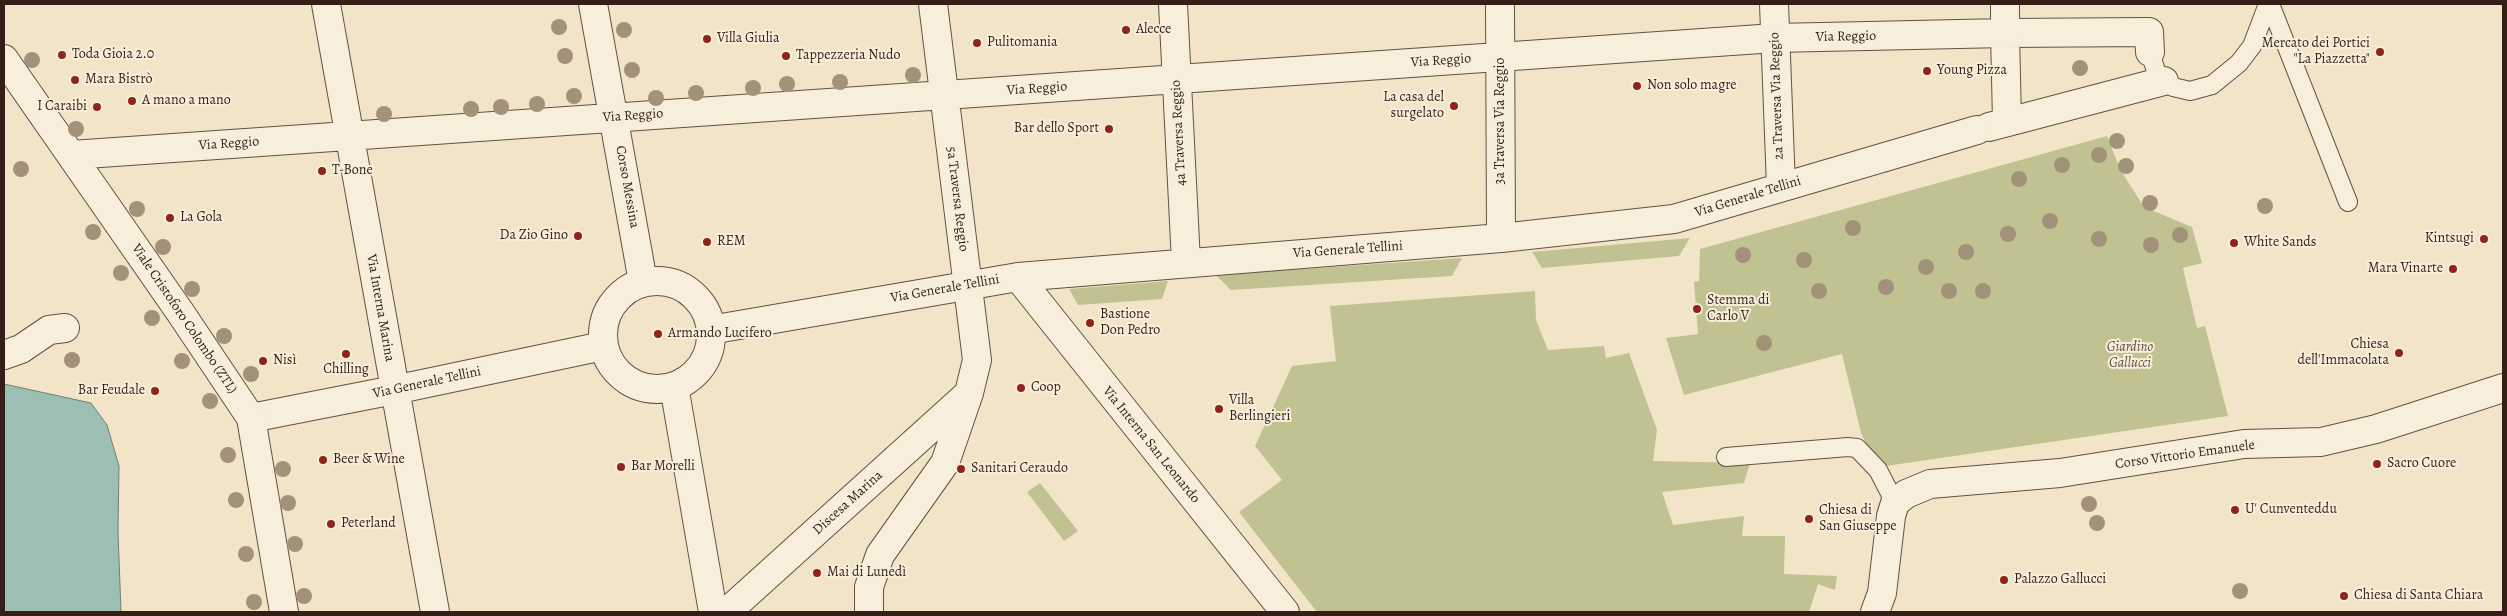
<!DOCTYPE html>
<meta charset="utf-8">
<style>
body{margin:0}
#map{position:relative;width:2507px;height:616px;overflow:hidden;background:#f2e5c7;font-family:Alegreya,serif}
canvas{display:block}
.frame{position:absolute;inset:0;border:5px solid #351e15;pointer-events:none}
</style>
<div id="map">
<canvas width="2507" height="616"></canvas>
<div class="frame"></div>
</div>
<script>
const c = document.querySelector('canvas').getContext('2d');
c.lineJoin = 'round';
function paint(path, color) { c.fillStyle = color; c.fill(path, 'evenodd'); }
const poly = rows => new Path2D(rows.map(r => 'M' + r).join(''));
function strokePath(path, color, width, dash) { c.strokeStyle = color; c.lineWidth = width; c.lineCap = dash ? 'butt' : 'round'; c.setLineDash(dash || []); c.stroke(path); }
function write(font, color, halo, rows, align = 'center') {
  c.font = font + ' Alegreya,serif'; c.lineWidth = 4; c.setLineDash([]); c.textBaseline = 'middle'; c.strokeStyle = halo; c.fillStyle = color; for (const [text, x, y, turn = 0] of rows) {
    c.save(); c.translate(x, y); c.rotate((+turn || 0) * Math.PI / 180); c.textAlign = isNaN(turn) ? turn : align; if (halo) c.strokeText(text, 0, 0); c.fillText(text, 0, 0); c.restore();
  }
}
paint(poly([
 [2107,136,2121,171,2144,207,2192,227,2202,263,2183,268,2197,328,2205,326,2228,416,1886,466,1868,448,1861,433,1842,354,1684,395,1666,338,1698,334,1694,282,1699,281,1700,249],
 [1690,238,1679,256,1542,268,1532,252],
 [1462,258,1452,276,1231,290,1216,275],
 [1168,281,1162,299,1078,305,1069,289],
 [1535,291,1536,320,1548,350,1604,346,1606,358,1629,353,1657,430,1653,461,1750,463,1744,483,1662,492,1673,525,1744,516,1742,536,1785,536,1784,574,1837,576,1835,590,1818,584,1809,612,1317,612,1239,512,1282,480,1255,446,1292,366,1336,361,1330,306],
 [1040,483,1078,531,1064,541,1027,492]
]), '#c1c291');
const water = poly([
 [4,384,91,403,107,425,119,466,118,532,121,612,4,612,4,384]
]);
paint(water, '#9bbfb3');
strokePath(water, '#727f74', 1);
const service = poly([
 [2270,4,2348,202],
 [2150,52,2156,71,2164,81,2173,87,2190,91,2212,85,2239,63,2252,46,2268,4],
 [1726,457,1848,447,1857,448,1878,470,1895,503]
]);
const pedestrian = poly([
 [2007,122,2005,33,2149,32,2150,52],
 [1989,127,2164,81],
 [4,355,21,349,49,330,65,328],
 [251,418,394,390]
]);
const minor = poly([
 [326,4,435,612],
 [593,4,643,282],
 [1173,4,1186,262],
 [1500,4,1501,238],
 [1774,4,1781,187],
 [4,59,180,312,251,418,284,612],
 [71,155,1775,38,2005,33,2005,4],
 [1018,277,1285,612],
 '603 335a54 54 0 1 1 108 0a54 54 0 1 1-108 0Z',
 [710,330,1018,277,1501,238,1674,219,1977,130],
 [674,386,713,612],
 [394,390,603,346],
 [727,612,966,396],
 [869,612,869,587,880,555,945,463,969,393,977,360,933,4],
 [1875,612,1882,593,1891,516,1895,503,1906,494,1930,484,2060,473,2244,444,2321,442,2376,429,2503,388]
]);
strokePath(service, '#645042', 20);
strokePath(pedestrian, '#645042', 30);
strokePath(minor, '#645042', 30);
strokePath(service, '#f7eedb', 18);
strokePath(pedestrian, '#f7eedb', 28);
strokePath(minor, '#f7eedb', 28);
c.fillStyle = '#a19279';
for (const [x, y] of [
 [559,27],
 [624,30],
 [565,56],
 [32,60],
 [2080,68],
 [632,70],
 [913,75],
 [840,82],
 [787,84],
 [753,88],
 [696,93],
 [574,96],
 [656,98],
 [537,104],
 [501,107],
 [471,109],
 [384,114],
 [76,129],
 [2117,141],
 [2099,155],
 [2062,165],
 [2126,166],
 [21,169],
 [2019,179],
 [2150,203],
 [2265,206],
 [137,209],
 [2050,221],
 [1853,228],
 [93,232],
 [2008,234],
 [2180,235],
 [2099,239],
 [2151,245],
 [163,247],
 [1966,252],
 [1743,255],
 [1804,260],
 [1926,267],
 [121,273],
 [1886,287],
 [192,289],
 [1819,291],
 [1949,291],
 [1983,291],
 [152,318],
 [224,336],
 [1764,343],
 [72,360],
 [182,361],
 [251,374],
 [210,401],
 [228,455],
 [283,469],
 [236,500],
 [288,503],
 [2089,504],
 [2097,523],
 [295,544],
 [246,554],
 [2240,591],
 [304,596],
 [254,602]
]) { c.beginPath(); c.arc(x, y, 8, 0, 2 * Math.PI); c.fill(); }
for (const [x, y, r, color] of [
 [1126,30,5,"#8f2418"],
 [707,39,5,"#8f2418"],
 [977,43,5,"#8f2418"],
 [2380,52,5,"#8f2418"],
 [62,55,5,"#8f2418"],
 [786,56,5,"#8f2418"],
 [1927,71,5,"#8f2418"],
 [75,80,5,"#8f2418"],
 [1637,86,5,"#8f2418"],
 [132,101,5,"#8f2418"],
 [1454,106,5,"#8f2418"],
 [97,107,5,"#8f2418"],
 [1109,129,5,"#8f2418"],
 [322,171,5,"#8f2418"],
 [170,218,5,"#8f2418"],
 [578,236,5,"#8f2418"],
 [2484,239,5,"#8f2418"],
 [707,242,5,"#8f2418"],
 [2234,243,5,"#8f2418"],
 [2453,269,5,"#8f2418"],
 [1697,309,5,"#8f2418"],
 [1090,323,5,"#8f2418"],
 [658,334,5,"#8f2418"],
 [2399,353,5,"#8f2418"],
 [346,354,5,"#8f2418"],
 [263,361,5,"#8f2418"],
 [1021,388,5,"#8f2418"],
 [155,391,5,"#8f2418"],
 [1219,409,5,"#8f2418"],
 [323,460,5,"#8f2418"],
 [2377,464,5,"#8f2418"],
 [621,467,5,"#8f2418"],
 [961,469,5,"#8f2418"],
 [2235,510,5,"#8f2418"],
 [1809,519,5,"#8f2418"],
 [331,524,5,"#8f2418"],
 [817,573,5,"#8f2418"],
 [2004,580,5,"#8f2418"],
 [2344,596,5,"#8f2418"]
]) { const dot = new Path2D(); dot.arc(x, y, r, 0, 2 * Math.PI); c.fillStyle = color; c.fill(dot); strokePath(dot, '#f7eedb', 2); }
write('14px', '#351e15', '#f7eedb', [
 ["Alecce",1136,30],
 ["Villa Giulia",717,39],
 ["Pulitomania",987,43],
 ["Mercato dei Portici",2370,44,"right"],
 ["\"La Piazzetta\"",2370,60,"right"],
 ["Toda Gioia 2.0",72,55],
 ["Tappezzeria Nudo",796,56],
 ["Young Pizza",1937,71],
 ["Mara Bistrò",85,80],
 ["Non solo magre",1647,86],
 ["La casa del",1444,98,"right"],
 ["surgelato",1444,114,"right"],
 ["A mano a mano",142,101],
 ["I Caraibi",87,107,"right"],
 ["Bar dello Sport",1099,129,"right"],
 ["T-Bone",332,171],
 ["La Gola",180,218],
 ["Da Zio Gino",568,236,"right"],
 ["Kintsugi",2474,239,"right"],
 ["REM",717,242],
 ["White Sands",2244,243],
 ["Mara Vinarte",2443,269,"right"],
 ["Stemma di",1707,301],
 ["Carlo V",1707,317],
 ["Bastione",1100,315],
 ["Don Pedro",1100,331],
 ["Armando Lucifero",668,334],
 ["Chiesa",2389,345,"right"],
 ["dell'Immacolata",2389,361,"right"],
 ["Nisì",273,361],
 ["Chilling",346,370,"center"],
 ["Coop",1031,388],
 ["Bar Feudale",145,391,"right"],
 ["Villa",1229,401],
 ["Berlingieri",1229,417],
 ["Beer & Wine",333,460],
 ["Sacro Cuore",2387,464],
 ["Bar Morelli",631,467],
 ["Sanitari Ceraudo",971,469],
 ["U' Cunventeddu",2245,510],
 ["Chiesa di",1819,511],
 ["San Giuseppe",1819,527],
 ["Peterland",341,524],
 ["Mai di Lunedì",827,573],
 ["Palazzo Gallucci",2014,580],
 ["Chiesa di Santa Chiara",2354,596]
], 'left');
write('14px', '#351e15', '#f7eedb', [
 ["Via Reggio",1846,37,-1],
 ["Via Reggio",1441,61,-4],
 ["Via Reggio",1037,89,-4],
 ["2a Traversa Via Reggio",1777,96,-92],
 ["Via Reggio",633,116,-4],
 ["3a Traversa Via Reggio",1501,121,-90],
 ["4a Traversa Reggio",1179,133,-93],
 ["Via Reggio",229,144,-4],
 ["Corso Messina",627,187,80],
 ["Via Generale Tellini",1748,197,-17],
 ["5a Traversa Reggio",957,199,83],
 ["Via Generale Tellini",1348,250,-4],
 ["Via Generale Tellini",945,289,-10],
 ["Via Interna Marina",380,308,80],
 ["Viale Cristoforo Colombo (ZTL)",184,319,56],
 ["Via Generale Tellini",427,383,-12],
 ["Via Interna San Leonardo",1151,445,51],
 ["Corso Vittorio Emanuele",2185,455,-8],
 ["Discesa Marina",848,503,-42]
]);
write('italic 14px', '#5f4f3a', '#f7eedb', [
 ["Giardino",2130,348],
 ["Gallucci",2130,364]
]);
</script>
